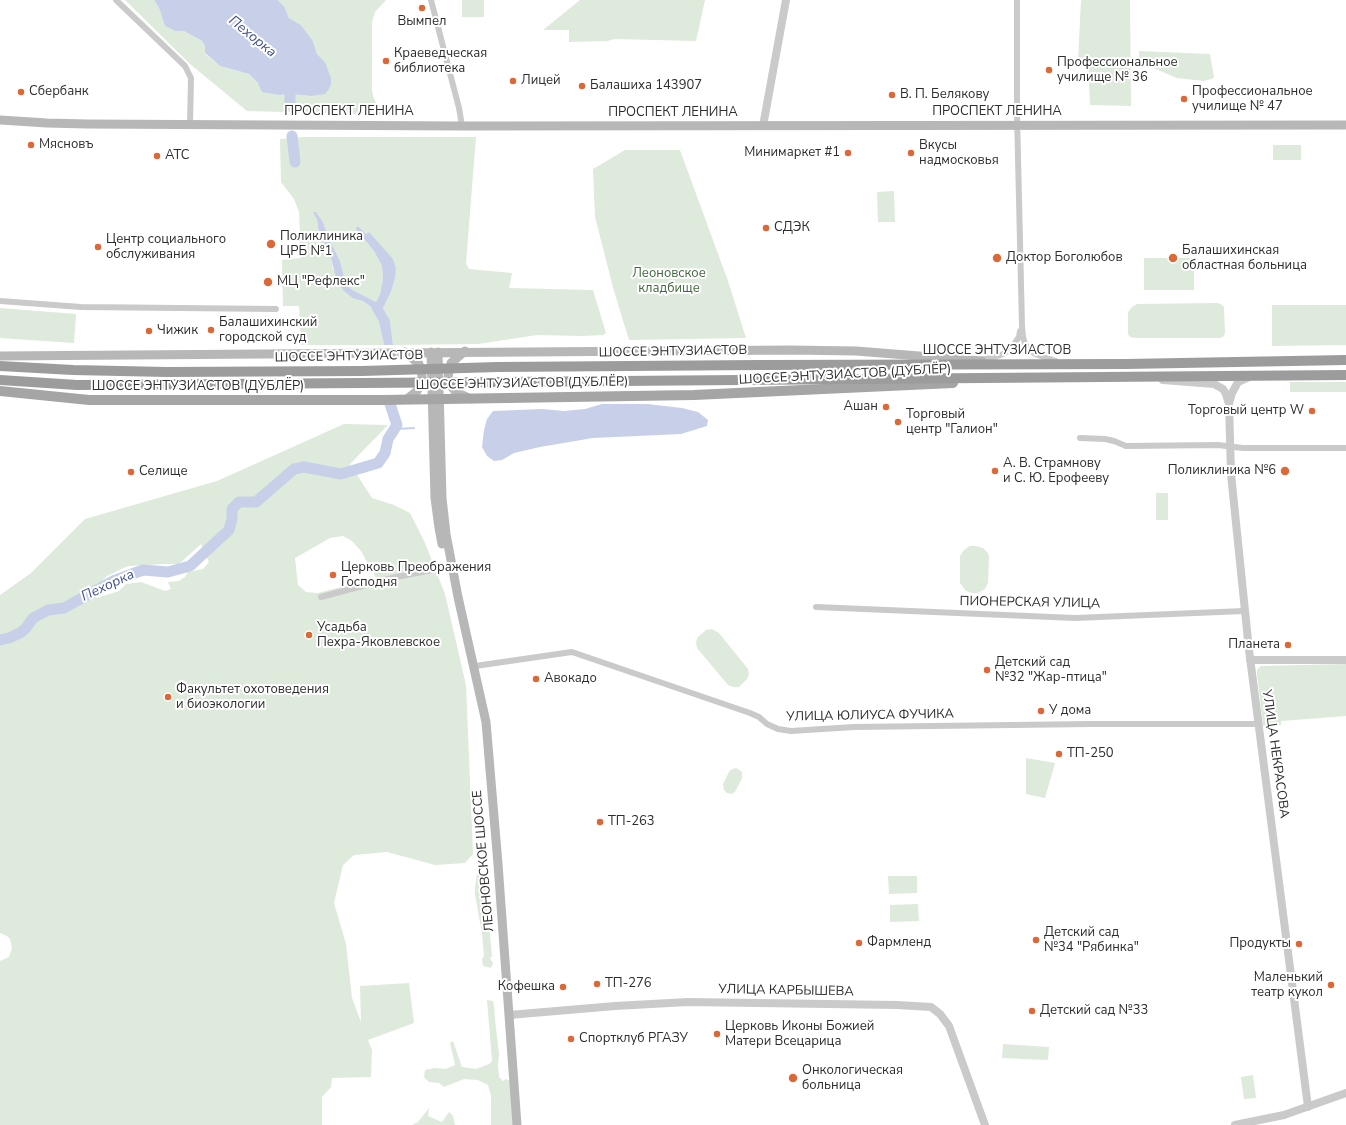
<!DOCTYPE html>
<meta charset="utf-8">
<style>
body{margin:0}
canvas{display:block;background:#fff}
</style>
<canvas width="1346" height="1125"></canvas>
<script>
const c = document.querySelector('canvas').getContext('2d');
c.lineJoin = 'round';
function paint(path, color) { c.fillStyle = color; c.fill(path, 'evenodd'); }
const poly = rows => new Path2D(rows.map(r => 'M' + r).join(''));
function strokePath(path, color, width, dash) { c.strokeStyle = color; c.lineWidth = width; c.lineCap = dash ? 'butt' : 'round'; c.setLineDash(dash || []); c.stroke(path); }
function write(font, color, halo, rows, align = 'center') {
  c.font = font + ' "Nunito Sans",sans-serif'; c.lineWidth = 4; c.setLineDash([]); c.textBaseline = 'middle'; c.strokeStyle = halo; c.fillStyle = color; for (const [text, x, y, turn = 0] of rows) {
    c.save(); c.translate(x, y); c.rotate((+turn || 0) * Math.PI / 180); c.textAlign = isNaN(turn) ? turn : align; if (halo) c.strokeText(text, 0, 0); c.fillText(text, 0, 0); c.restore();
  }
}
paint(poly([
 [125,0,154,0,159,8,165,26,175,31,184,31,202,41,205,46,205,54,220,66,249,74,258,83,280,95,290,94,311,96,325,62,317,54,313,41,301,25,289,18,284,6,278,0,386,0,375,12,372,22,372,90,373,96,376,103,384,109,397,111,397,115,247,111,190,64],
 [462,0,484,0,484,17,462,17],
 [580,0,705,0,696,41,615,39,607,41,569,42,569,30,543,30],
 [1081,0,1130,0,1131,106,1090,105,1088,62,1078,61],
 [1139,51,1210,54,1214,78,1204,81,1177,78,1139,62],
 [304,137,476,137,466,263,469,269,512,273,509,288,593,290,606,333,603,335,582,336,537,335,478,344,393,345,390,320,383,308,391,292,395,278,369,232,366,234,358,226,355,228,374,251,382,266,383,278,380,294,376,302,351,289,345,281,340,261,331,243,323,222,316,212,313,212,317,220,319,234,325,249,330,255,333,269,354,299,363,301,370,306,379,322,384,345,301,345,299,306,283,306,282,260,301,258,299,212,294,199,281,182,280,139],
 [1273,145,1301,145,1301,160,1273,160],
 [625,150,680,150,728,281,746,338,629,340,614,291,595,217,593,169],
 [894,191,895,222,878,222,877,192],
 [1144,258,1194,258,1194,290,1144,290],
 [1218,303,1222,305,1224,307,1225,333,1223,337,1220,338,1135,338,1130,337,1128,334,1128,312,1132,307,1137,304],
 [1272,305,1346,305,1346,345,1272,346],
 [0,308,76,314,74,343,0,338],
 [1290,382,1346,382,1346,392,1290,392],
 [344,424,388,425,350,464,372,498,394,505,410,513,425,543,445,594,466,685,473,854,465,863,435,865,387,852,354,855,343,865,334,903,346,944,352,998,361,1022,360,986,409,983,414,1023,368,1040,372,1050,371,1077,332,1078,331,1087,322,1097,322,1125,0,1125,0,961,9,957,12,948,10,939,7,936,0,933,0,595,31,573,85,519,217,481],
 [343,536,352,541,361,551,376,578,318,593,306,592,298,585,295,558,330,538],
 [201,544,209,562,203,569,188,572,185,577,179,581,168,582,171,589,165,591,141,582,126,584,119,591,97,598,91,592,107,576,128,566,164,564,179,564],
 [1156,493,1168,493,1168,520,1156,520],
 [970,546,976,546,983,548,988,553,989,557,988,583,985,589,978,593,972,593,966,591,960,583,960,556,964,550],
 [712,629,719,633,748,669,749,674,747,679,739,687,733,687,728,685,697,648,696,642,698,637,706,630],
 [1346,664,1346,716,1281,721,1281,725,1263,726,1257,674,1257,670,1261,666],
 [1026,758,1055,763,1045,798,1026,794],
 [736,768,742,772,742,778,735,792,731,794,727,793,724,790,723,784,730,770],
 [477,873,482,873,484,877,492,956,490,958,493,963,491,968,483,966,482,959,484,956,482,933,475,895,475,887],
 [888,876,917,876,917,893,889,894],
 [918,904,919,921,890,922,890,905],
 [487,1000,493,1001,494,1005,495,1020,499,1053,498,1066,499,1077,503,1081,506,1079,510,1081,513,1125,491,1125,491,1096,488,1085,478,1080,464,1079,444,1087,439,1083,429,1082,424,1077,425,1070,434,1068,446,1069,455,1065,450,1043,453,1041,462,1067,476,1069,489,1064,492,1061],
 [1003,1044,1049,1047,1048,1060,1002,1058],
 [1253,1075,1256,1098,1244,1099,1241,1077],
 [429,1108,428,1116,442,1122,449,1112,453,1116,455,1125,412,1125,418,1122]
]), '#deeadb');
paint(poly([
 [154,0,278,0,284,6,289,18,301,25,313,41,317,54,325,62,331,78,331,84,329,89,325,94,311,96,290,94,280,95,262,92,258,83,249,74,220,66,205,53,205,46,202,41,184,31,175,31,165,26,159,8],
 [313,212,316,212,323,222,331,243,340,261,345,281,351,289,376,302,380,294,383,278,382,266,374,251,355,228,358,226,366,234,369,232,393,259,396,269,395,278,391,292,383,308,390,320,393,345,384,345,379,322,370,306,363,301,354,299,344,291,337,281,330,255,325,249,319,234,317,220],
 [602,404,647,404,682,408,698,412,708,420,707,426,681,434,593,438,540,447,514,453,502,460,494,461,487,456,482,447,484,430,487,419,493,411,542,409,564,411,585,409]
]), '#c8d0e9');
strokePath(poly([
 [396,429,414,428]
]), '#c8d0e9', 2);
strokePath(poly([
 [288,81,290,85,290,105],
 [292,136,295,162],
 [0,640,9,638,20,633,26,628,33,618,48,610,64,608,113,581,143,570,168,572,190,566,229,530,232,519,232,509,239,502,256,502,294,469,304,467,341,474,378,463,385,453,388,439,397,425,390,404]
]), '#c8d0e9', 11);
strokePath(poly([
 [116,0,185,66,191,78,190,125],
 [431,0,459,108,462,126],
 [1017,0,1017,115,1022,326,1023,337,1025,344,1029,349,1035,354,1056,361],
 [0,301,81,307,276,309],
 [979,360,992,358,1003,354,1011,349,1019,337,1020,331],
 [1080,438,1105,439,1114,441,1126,446,1218,445,1243,448,1346,448],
 [321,597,396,577,448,567],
 [816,607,1075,618,1244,611],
 [475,666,572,652,750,713,759,717,767,724,778,729,791,731,854,727,1091,724,1258,724]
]), '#cacaca', 6);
strokePath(poly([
 [763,126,786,0],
 [1163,380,1214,384,1223,389,1226,394,1229,404,1231,474,1249,650,1308,1107],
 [1229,403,1232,393,1238,382,1249,377],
 [1250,660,1346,660],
 [509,1015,615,1006,688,1002,897,1005,931,1007,940,1014,949,1026,985,1125],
 [1235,1125,1284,1115,1346,1093]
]), '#cacaca', 8);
strokePath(poly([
 [0,120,47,123,87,124,462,126,1346,125],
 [465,351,451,363,449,371,448,378,451,386,456,392,471,399],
 [405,352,419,364,422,376,421,384,417,391,407,399],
 [431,352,435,498,439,528,442,544],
 [438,352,442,498,446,534,458,597,486,722,498,864,517,1125],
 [0,356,790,350,856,351,982,361]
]), '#b7b7b7', 9);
strokePath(poly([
 [0,391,89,400,382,400,694,395,953,383]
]), '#a5a5a5', 10);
strokePath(poly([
 [0,366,73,370,167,372,362,371],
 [498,367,760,365,1126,364,1346,360],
 [0,380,77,385,363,383],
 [498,382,1346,375]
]), '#9c9c9c', 10);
strokePath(poly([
 [362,371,498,367],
 [363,383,498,382]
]), '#9c9c9c', 10);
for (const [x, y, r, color] of [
 [422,8,4,"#dc6837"],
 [386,61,4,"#dc6837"],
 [1049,70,4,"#dc6837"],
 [513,81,4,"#dc6837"],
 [582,86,4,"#dc6837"],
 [21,92,4,"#dc6837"],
 [892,95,4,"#dc6837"],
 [1184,99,4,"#dc6837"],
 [31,145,4,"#dc6837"],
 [848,153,4,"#dc6837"],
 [911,153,4,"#dc6837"],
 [157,156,4,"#dc6837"],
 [766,228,4,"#dc6837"],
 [271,244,5,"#dc6837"],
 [98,247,4,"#dc6837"],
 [997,258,5,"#dc6837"],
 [1173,258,5,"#dc6837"],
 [268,282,5,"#dc6837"],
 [211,330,4,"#dc6837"],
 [149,331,4,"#dc6837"],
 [886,407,4,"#dc6837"],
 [1312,411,4,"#dc6837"],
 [898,422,4,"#dc6837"],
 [995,471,4,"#dc6837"],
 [1285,471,5,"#dc6837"],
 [131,472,4,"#dc6837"],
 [333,575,4,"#dc6837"],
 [309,635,4,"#dc6837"],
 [1288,645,4,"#dc6837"],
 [987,670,4,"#dc6837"],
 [536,679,4,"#dc6837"],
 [168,697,4,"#dc6837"],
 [1041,711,4,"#dc6837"],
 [1059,754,4,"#dc6837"],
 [600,822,4,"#dc6837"],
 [1036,940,4,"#dc6837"],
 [859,943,4,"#dc6837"],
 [1299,944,4,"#dc6837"],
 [597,984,4,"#dc6837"],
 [1331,985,4,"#dc6837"],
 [563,987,4,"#dc6837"],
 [1032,1011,4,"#dc6837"],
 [717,1034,4,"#dc6837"],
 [571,1039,4,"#dc6837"],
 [793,1078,5,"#dc6837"]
]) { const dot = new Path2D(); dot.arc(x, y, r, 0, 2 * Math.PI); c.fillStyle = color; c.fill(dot); strokePath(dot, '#fff', 1.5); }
write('13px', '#2d2d2d', '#fff', [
 ["Вымпел",422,22,"center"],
 ["Краеведческая",394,54],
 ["библиотека",394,69],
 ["Профессиональное",1057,63],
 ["училище № 36",1057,78],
 ["Лицей",521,81],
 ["Балашиха 143907",590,86],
 ["Сбербанк",29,92],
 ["Профессиональное",1192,92],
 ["училище № 47",1192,107],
 ["В. П. Белякову",900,95],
 ["Мясновъ",39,145],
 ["Вкусы",919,146],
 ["надмосковья",919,161],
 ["Минимаркет #1",840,153,"right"],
 ["АТС",165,156],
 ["СДЭК",774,228],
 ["Поликлиника",280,237],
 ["ЦРБ №1",280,252],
 ["Центр социального",106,240],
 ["обслуживания",106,255],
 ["Балашихинская",1182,251],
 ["областная больница",1182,266],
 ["Доктор Боголюбов",1006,258],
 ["МЦ \"Рефлекс\"",277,282],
 ["Балашихинский",219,323],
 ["городской суд",219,338],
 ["Чижик",157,331],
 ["Ашан",878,407,"right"],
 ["Торговый центр W",1304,411,"right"],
 ["Торговый",906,415],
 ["центр \"Галион\"",906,430],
 ["А. В. Страмнову",1003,464],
 ["и С. Ю. Ерофееву",1003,479],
 ["Поликлиника №6",1276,471,"right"],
 ["Селище",139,472],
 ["Церковь Преображения",341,568],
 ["Господня",341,583],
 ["Усадьба",317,628],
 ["Пехра-Яковлевское",317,643],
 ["Планета",1280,645,"right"],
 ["Детский сад",995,663],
 ["№32 \"Жар-птица\"",995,678],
 ["Авокадо",544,679],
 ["Факультет охотоведения",176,690],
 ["и биоэкологии",176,705],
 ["У дома",1049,711],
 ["ТП-250",1067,754],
 ["ТП-263",608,822],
 ["Детский сад",1044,933],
 ["№34 \"Рябинка\"",1044,948],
 ["Фармленд",867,943],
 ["Продукты",1291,944,"right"],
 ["Маленький",1323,978,"right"],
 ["театр кукол",1323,993,"right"],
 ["ТП-276",605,984],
 ["Кофешка",555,987,"right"],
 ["Детский сад №33",1040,1011],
 ["Церковь Иконы Божией",725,1027],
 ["Матери Всецарица",725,1042],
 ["Спортклуб РГАЗУ",579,1039],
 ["Онкологическая",802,1071],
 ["больница",802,1086]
], 'left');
write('13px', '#2d2d2d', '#fff', [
 ["ПРОСПЕКТ ЛЕНИНА",349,112],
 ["ПРОСПЕКТ ЛЕНИНА",997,112],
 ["ПРОСПЕКТ ЛЕНИНА",673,113],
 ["ШОССЕ ЭНТУЗИАСТОВ",997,351],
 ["ШОССЕ ЭНТУЗИАСТОВ",673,352,-1],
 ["ШОССЕ ЭНТУЗИАСТОВ",349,357,-1],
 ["ШОССЕ ЭНТУЗИАСТОВ (ДУБЛЁР)",845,375,-3],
 ["ШОССЕ ЭНТУЗИАСТОВ (ДУБЛЁР)",522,384,-1],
 ["ШОССЕ ЭНТУЗИАСТОВ (ДУБЛЁР)",198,387],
 ["ПИОНЕРСКАЯ УЛИЦА",1030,603,1],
 ["УЛИЦА ЮЛИУСА ФУЧИКА",870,716,-1],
 ["УЛИЦА НЕКРАСОВА",1275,754,82],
 ["ЛЕОНОВСКОЕ ШОССЕ",484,861,-95],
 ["УЛИЦА КАРБЫШЕВА",786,991,1]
]);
write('13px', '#41673d', '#fff', [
 ["Леоновское",669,274],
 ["кладбище",669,289]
]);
write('italic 14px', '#3f528b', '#fff', [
 ["Пехорка",252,37,39],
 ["Пехорка",108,586,-25]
]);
</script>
